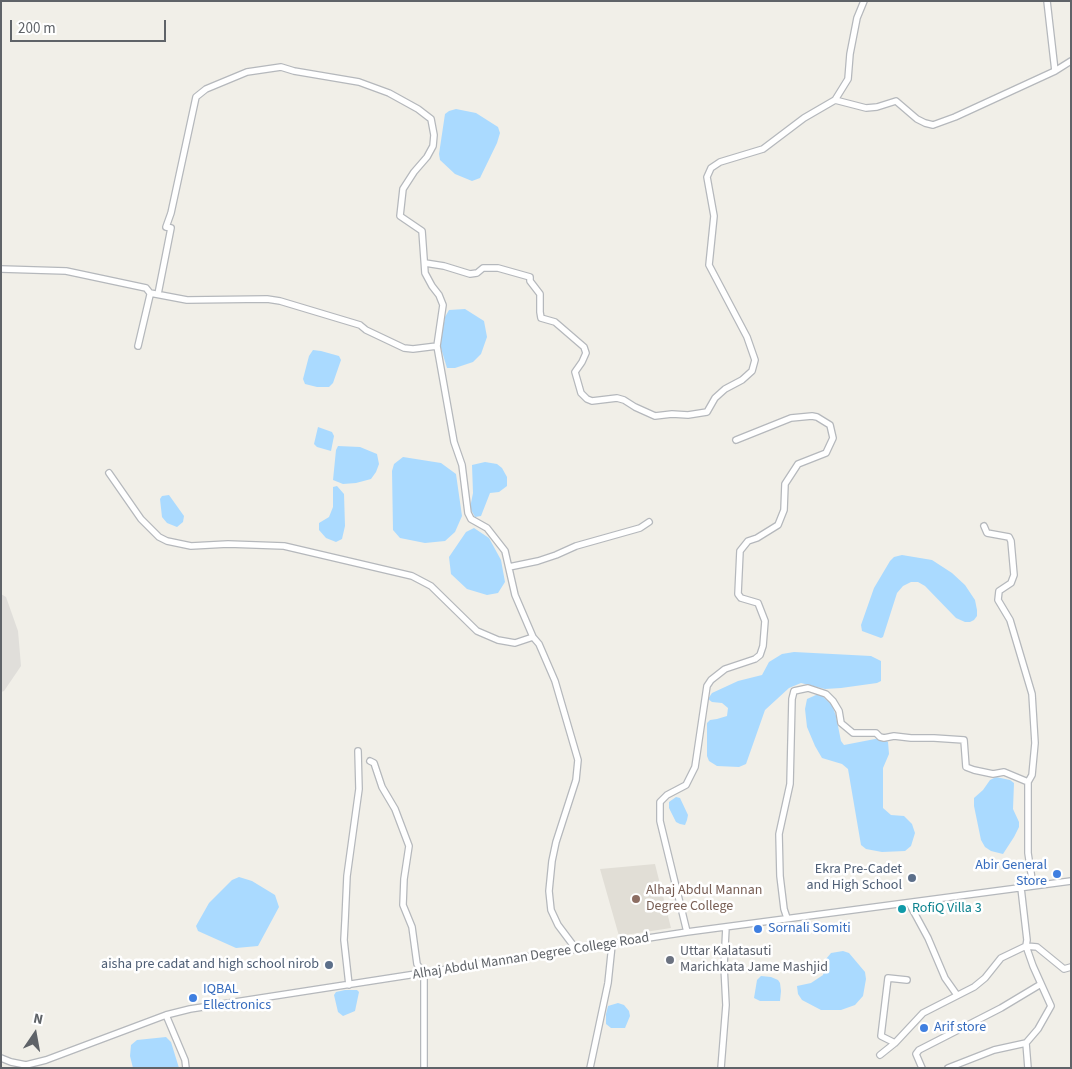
<!DOCTYPE html>
<style>
body{margin:0}
#map{position:relative;width:1072px;height:1069px;overflow:hidden;background:#f1efe8;font-family:"Source Sans 3",sans-serif}
canvas{display:block}
.frame{position:absolute;inset:0;border:2px solid #5f6368;pointer-events:none}
.north{position:absolute;left:10px;top:1009px;width:50px;height:50px;-webkit-text-stroke:4px #fff;paint-order:stroke;rotate:12deg;font-size:14px;font-weight:700;line-height:20px;text-align:center;color:#5f6368}
.north::after{content:'';display:block;margin:auto;width:18px;height:22px;background:#5f6368;clip-path:polygon(50% 0,100% 100%,50% 72%,0 100%)}
.scale{position:absolute;left:10px;top:20px;width:156px;height:22px;box-sizing:border-box;border:2px solid #5f6368;border-top:0;padding-left:6px;font-size:15px;line-height:18px;white-space:nowrap;color:#5f6368;-webkit-text-stroke:4px #fff;paint-order:stroke}
</style>
<div id="map">
<canvas width="1072" height="1069"></canvas>
<div class="frame"></div>
<div class="north">N</div>
<div class="scale">200 m</div>
</div>
<script>
const c = document.querySelector('canvas').getContext('2d');
c.lineJoin = 'round';
function paint(path, color) { c.fillStyle = color; c.fill(path, 'evenodd'); }
const poly = rows => new Path2D(rows.map(r => 'M' + r).join(''));
function strokePath(path, color, width, dash) { c.strokeStyle = color; c.lineWidth = width; c.lineCap = dash ? 'butt' : 'round'; c.setLineDash(dash || []); c.stroke(path); }
function write(font, color, halo, rows, align = 'center') {
  c.font = font + ' "Source Sans 3",sans-serif'; c.lineWidth = 5; c.setLineDash([]); c.textBaseline = 'middle'; c.strokeStyle = halo; c.fillStyle = color; for (const [text, x, y, turn = 0] of rows) {
    c.save(); c.translate(x, y); c.rotate((+turn || 0) * Math.PI / 180); c.textAlign = isNaN(turn) ? turn : align; if (halo) c.strokeText(text, 0, 0); c.fillText(text, 0, 0); c.restore();
  }
}
paint(poly([
 [1,594,6,597,18,631,21,666,4,691,1,692]
]), '#e0deda');
paint(poly([
 [655,864,671,928,619,936,600,869]
]), '#e1ded6');
paint(poly([
 [456,109,476,113,498,127,500,133,497,143,480,178,472,181,455,174,440,160,439,154,445,114,449,111],
 [465,309,484,321,487,337,481,354,473,362,455,368,447,368,440,345,445,317,449,310],
 [313,350,321,351,339,356,341,360,333,383,329,387,317,387,305,384,303,379,309,356],
 [318,427,332,432,334,436,331,451,317,447,314,444],
 [338,446,360,447,377,454,379,464,376,472,371,479,356,483,343,484,333,480,336,450],
 [403,457,441,463,456,474,462,516,455,532,445,541,425,543,400,538,393,530,392,471,394,464],
 [485,462,497,464,502,468,507,477,507,486,499,492,490,493,481,516,475,517,470,508,473,493,472,465],
 [337,486,344,494,345,526,342,539,336,542,326,538,319,530,319,523,329,517,333,507,333,487],
 [169,495,184,516,183,522,177,527,167,523,162,517,160,499,162,496],
 [474,528,489,538,501,560,505,582,498,593,487,595,467,589,451,574,449,557,466,532],
 [902,555,932,560,952,573,965,585,975,600,977,610,977,616,974,620,970,622,965,622,956,618,925,586,918,582,911,582,903,586,897,593,883,637,881,638,862,631,861,625,874,588,890,561,894,557],
 [794,652,871,656,881,661,881,681,877,683,841,688,825,689,801,683,789,688,765,710,746,764,739,767,717,766,709,761,707,756,707,723,710,720,717,719,727,716,728,708,722,703,712,702,708,699,712,693,738,681,762,675,769,662,782,654],
 [816,695,821,695,832,705,836,716,841,741,844,745,875,739,884,739,888,742,889,754,883,768,883,808,891,815,904,816,912,824,915,833,911,846,905,851,882,852,866,849,861,845,848,769,842,764,822,758,815,746,807,727,805,709,807,699],
 [996,777,1010,780,1014,783,1013,809,1019,822,1019,827,1014,837,1003,854,991,851,985,847,981,840,974,806,974,798,983,790,990,780],
 [676,797,680,798,688,815,687,820,685,825,680,824,676,822,669,808,669,802],
 [239,877,252,881,275,895,279,907,258,946,236,948,198,931,196,926,209,903,232,880],
 [843,951,849,953,865,972,866,979,863,996,855,1005,841,1010,821,1010,802,1000,798,994,797,986,811,983,823,975,826,959,831,953],
 [761,976,771,977,778,980,780,983,781,991,780,1001,760,1001,754,998,757,980],
 [345,990,357,990,359,992,355,1011,343,1016,338,1012,334,995,336,992],
 [618,1003,624,1005,629,1011,630,1016,625,1028,611,1028,606,1024,606,1014,608,1006],
 [166,1037,171,1042,179,1068,133,1068,130,1056,131,1045,137,1040]
]), '#aadaff');
const minor = poly([
 [1047,1,1055,71],
 [835,100,866,108,877,107,896,101,917,119,925,123,933,125,955,117,1055,71,1071,61],
 [425,263,444,266,470,274,477,273,483,268,498,268,530,277,530,281,540,294,540,312,541,318,555,322,584,347,586,353,582,362,575,372,581,393,587,399,592,401,617,398,624,400,635,407,655,416,672,414,688,415,707,412,715,398,725,389,742,380,752,371,755,360,747,337,709,265,714,216,707,177,711,168,720,162,763,149,804,118,835,100,848,79,850,54,857,18,864,1],
 [1,269,66,271,146,288,150,293,150,295,138,346],
 [150,293,187,300,267,299,280,301,360,325,366,330,404,348,413,349,437,346],
 [158,294,171,228,166,227,171,213,196,97,206,89,247,72,281,67,294,71,359,82,389,93,418,109,431,119,434,135,433,146,427,157,414,172,403,189,400,216,422,231,425,273,432,286,439,295,443,305,437,346,454,442,462,465,468,513,471,519,487,528,505,551,515,595,533,637,539,644,555,681,578,760,576,780,556,842,552,861,549,891,551,910,558,925,576,949],
 [109,473,141,519,159,537,167,541,191,546,228,544,284,546,412,576,431,586,477,631,498,640,515,643,533,637],
 [984,526,987,533,1009,537,1011,541,1014,575,1011,583,999,591,998,600,1010,620,1032,694,1035,743,1032,775,1028,782,1028,853,1033,886],
 [509,567,538,561,556,555,576,546,640,528,649,522],
 [370,761,374,763,382,787,395,809,409,846,404,879,403,905,412,927,417,964,424,974,424,1068],
 [1021,888,1027,940,1026,946,1033,966,1051,1006,1038,1029,1026,1043,1028,1068],
 [909,903,928,938,945,978,957,995],
 [787,918,784,909,780,876,779,834,790,784,792,699,794,691,808,688,826,694,833,701,839,711,841,723,853,733,876,733,880,737,884,738,894,736,911,738,934,738,964,740,966,767,974,770,993,774,1004,772,1028,782],
 [687,932,660,821,660,802,667,795,686,785,695,767,707,686,711,680,725,669,755,659,760,655,763,646,765,621,758,603,741,598,738,594,740,551,748,541,757,538,778,525,784,510,785,484,798,464,826,453,833,438,830,425,817,417,812,416,791,418,736,440],
 [349,985,344,940,345,921,347,876,359,789,358,751],
 [166,1015,185,1060,186,1068],
 [895,1043,881,1036,888,978,907,980],
 [880,1055,895,1043,923,1013,974,987,985,978,1001,958,1026,946,1037,947,1064,969,1071,967],
 [1,1058,11,1062,26,1065,46,1060,166,1015,190,1009,687,932,1071,881],
 [590,1068,608,983,612,945],
 [721,1068,726,1005,724,966,726,927],
 [922,1068,916,1054,919,1050,1001,1008,1041,984],
 [948,1068,994,1050,1026,1043]
]);
strokePath(minor, '#b5b8bc', 8);
strokePath(minor, '#fff', 5.5);
for (const [x, y, r, color] of [
 [1057,874,5,"#3f7fe0"],
 [912,878,5,"#5c6f8a"],
 [636,899,5,"#8d6e63"],
 [902,909,5,"#0f9aa8"],
 [758,929,5,"#3f7fe0"],
 [670,960,5,"#6b7280"],
 [329,965,5,"#5c6f8a"],
 [193,998,5,"#3f7fe0"],
 [924,1028,5,"#3f7fe0"]
]) { const dot = new Path2D(); dot.arc(x, y, r, 0, 2 * Math.PI); c.fillStyle = color; c.fill(dot); strokePath(dot, '#fff', 2); }
write('14px', '#366cbe', '#fff', [
 ["Abir General",1047,866,"right"],
 ["Store",1047,882,"right"],
 ["Sornali Somiti",768,929],
 ["IQBAL",203,990],
 ["Ellectronics",203,1006],
 ["Arif store",934,1028]
], 'left');
write('14px', '#4e5e75', '#fff', [
 ["Ekra Pre-Cadet",902,870],
 ["and High School",902,886],
 ["aisha pre cadat and high school nirob",319,965]
], 'right');
write('14px', '#785e54', '#fff', [
 ["Alhaj Abdul Mannan",646,891],
 ["Degree College",646,907]
], 'left');
write('14px', '#0d838f', '#fff', [
 ["RofiQ Villa 3",912,909]
], 'left');
write('14px', '#5b616d', '#fff', [
 ["Uttar Kalatasuti",680,952],
 ["Marichkata Jame Mashjid",680,968]
], 'left');
write('14px', '#5f6368', '#fff', [
 ["Alhaj Abdul Mannan Degree College Road",531,957,-9]
]);
</script>
